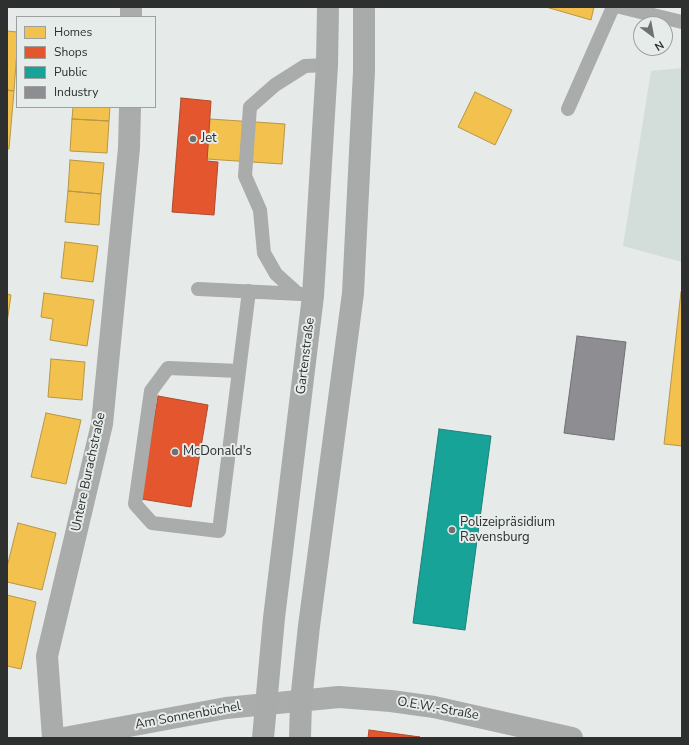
<!DOCTYPE html>
<meta charset="utf-8">
<style>
body{margin:0}
#map{position:relative;width:689px;height:745px;overflow:hidden;background:#e6ebe9;font-family:"Nunito Sans",sans-serif}
canvas{display:block}
.frame{position:absolute;inset:0;border:8px solid #2e302f;pointer-events:none}
.legend{position:absolute;left:16px;top:16px;width:140px;height:92px;box-sizing:border-box;background:#e5ece9;border:1px solid #9ca19f;margin:0;padding:5px 7px;list-style:none;font-size:12px;color:#2e302f}
.legend li{display:flex;align-items:center;gap:8px;height:20px}
.legend b{width:20px;border:1px solid #9ca19f}
.north{position:absolute;left:633px;top:16px;width:40px;height:40px;box-sizing:border-box;background:#e5ece9;border:1px solid #9ca19f;border-radius:50%;rotate:148deg;font-size:11px;font-weight:700;line-height:16px;text-align:center;color:#2e302f}
.north::after{content:'';display:block;margin:auto;width:14px;height:18px;background:#6e7170;clip-path:polygon(50% 0,100% 100%,50% 72%,0 100%)}
</style>
<div id="map">
<canvas width="689" height="745"></canvas>
<div class="frame"></div>
<ul class="legend">
<li><b style="height:11px;background:#f2c14e"></b>Homes</li>
<li><b style="height:11px;background:#e4572e"></b>Shops</li>
<li><b style="height:11px;background:#17a398"></b>Public</li>
<li><b style="height:11px;background:#8d8d92"></b>Industry</li>
</ul>
<div class="north">N</div>
</div>
<script>
const c = document.querySelector('canvas').getContext('2d');
c.lineJoin = 'round';
function paint(path, color) { c.fillStyle = color; c.fill(path, 'evenodd'); }
const poly = rows => new Path2D(rows.map(r => 'M' + r).join(''));
function strokePath(path, color, width, dash) { c.strokeStyle = color; c.lineWidth = width; c.lineCap = dash ? 'butt' : 'round'; c.setLineDash(dash || []); c.stroke(path); }
function write(font, color, halo, rows, align = 'center') {
  c.font = font + ' "Nunito Sans",sans-serif'; c.lineWidth = 4; c.setLineDash([]); c.textBaseline = 'middle'; c.strokeStyle = halo; c.fillStyle = color; for (const [text, x, y, turn = 0] of rows) {
    c.save(); c.translate(x, y); c.rotate((+turn || 0) * Math.PI / 180); c.textAlign = isNaN(turn) ? turn : align; if (halo) c.strokeText(text, 0, 0); c.fillText(text, 0, 0); c.restore();
  }
}
paint(poly([
 [682,68,682,262,623,246,651,71]
]), '#d3ddd9');
const homes = poly([
 [546,7,594,7,591,20,546,7],
 [7,31,17,32,17,50,14,91,7,90,7,31],
 [7,90,14,91,9,149,7,149,7,90],
 [475,92,512,110,495,145,458,127,475,92],
 [73,107,110,107,109,121,72,119,73,107],
 [72,119,109,121,107,153,70,151,72,119],
 [210,119,285,124,282,164,207,159,210,119],
 [70,160,104,163,101,194,68,191,70,160],
 [68,191,101,194,99,225,65,222,68,191],
 [65,242,98,246,93,282,61,278,65,242],
 [681,292,682,292,682,446,664,444,681,292],
 [44,293,94,300,87,346,50,340,53,319,41,317,44,293],
 [7,294,11,295,7,323,7,294],
 [51,359,85,362,82,400,48,397,51,359],
 [46,413,81,420,66,484,31,477,46,413],
 [18,523,56,533,42,590,7,582,7,567,18,523],
 [7,595,36,602,21,669,7,666,7,595]
]);
paint(homes, '#f2c14e');
strokePath(homes, '#b79645', 1);
const shops = poly([
 [181,98,211,101,207,161,218,162,214,215,172,212,181,98],
 [158,396,208,405,191,507,141,499,158,396],
 [369,730,420,737,368,738,369,730]
]);
paint(shops, '#e4572e');
strokePath(shops, '#ad4b2e', 1);
const public = poly([
 [439,429,491,436,465,630,413,623,439,429]
]);
paint(public, '#17a398');
strokePath(public, '#1e8078', 1);
const industry = poly([
 [577,336,626,342,614,440,564,433,577,336]
]);
paint(industry, '#8d8d92');
strokePath(industry, '#707174', 1);
strokePath(poly([
 [620,7,682,22],
 [568,109,613,7],
 [198,289,301,294],
 [297,293,276,274,264,253,260,210,245,176,250,107,275,85,305,66,327,65],
 [239,371,168,368,151,391,135,504,152,523,219,531,249,291]
]), '#aaabab', 14);
strokePath(poly([
 [131,17,131,7],
 [53,738,47,656,102,424,129,148,130,107],
 [64,738,226,708,339,697,391,701,434,707,572,738]
]), '#aaabab', 22);
strokePath(poly([
 [263,738,274,618,313,296,327,65,328,7],
 [300,738,301,701,309,626,353,293,364,71,364,7]
]), '#a9aaaa', 22);
for (const [x, y, r, color] of [
 [193,139,4,"#6e7170"],
 [175,452,4,"#6e7170"],
 [452,530,4,"#6e7170"]
]) { const dot = new Path2D(); dot.arc(x, y, r, 0, 2 * Math.PI); c.fillStyle = color; c.fill(dot); strokePath(dot, '#e5ece9', 1.5); }
write('13px', '#2e302f', '#e5ece9', [
 ["Jet",201,139],
 ["McDonald's",183,452],
 ["Polizeipräsidium",460,523],
 ["Ravensburg",460,538]
], 'left');
write('13px', '#2e302f', '#e5ece9', [
 ["Gartenstraße",306,356,-83],
 ["Untere Burachstraße",89,472,-78],
 ["O.E.W.-Straße",438,709,10],
 ["Am Sonnenbüchel",188,716,-10]
]);
</script>
